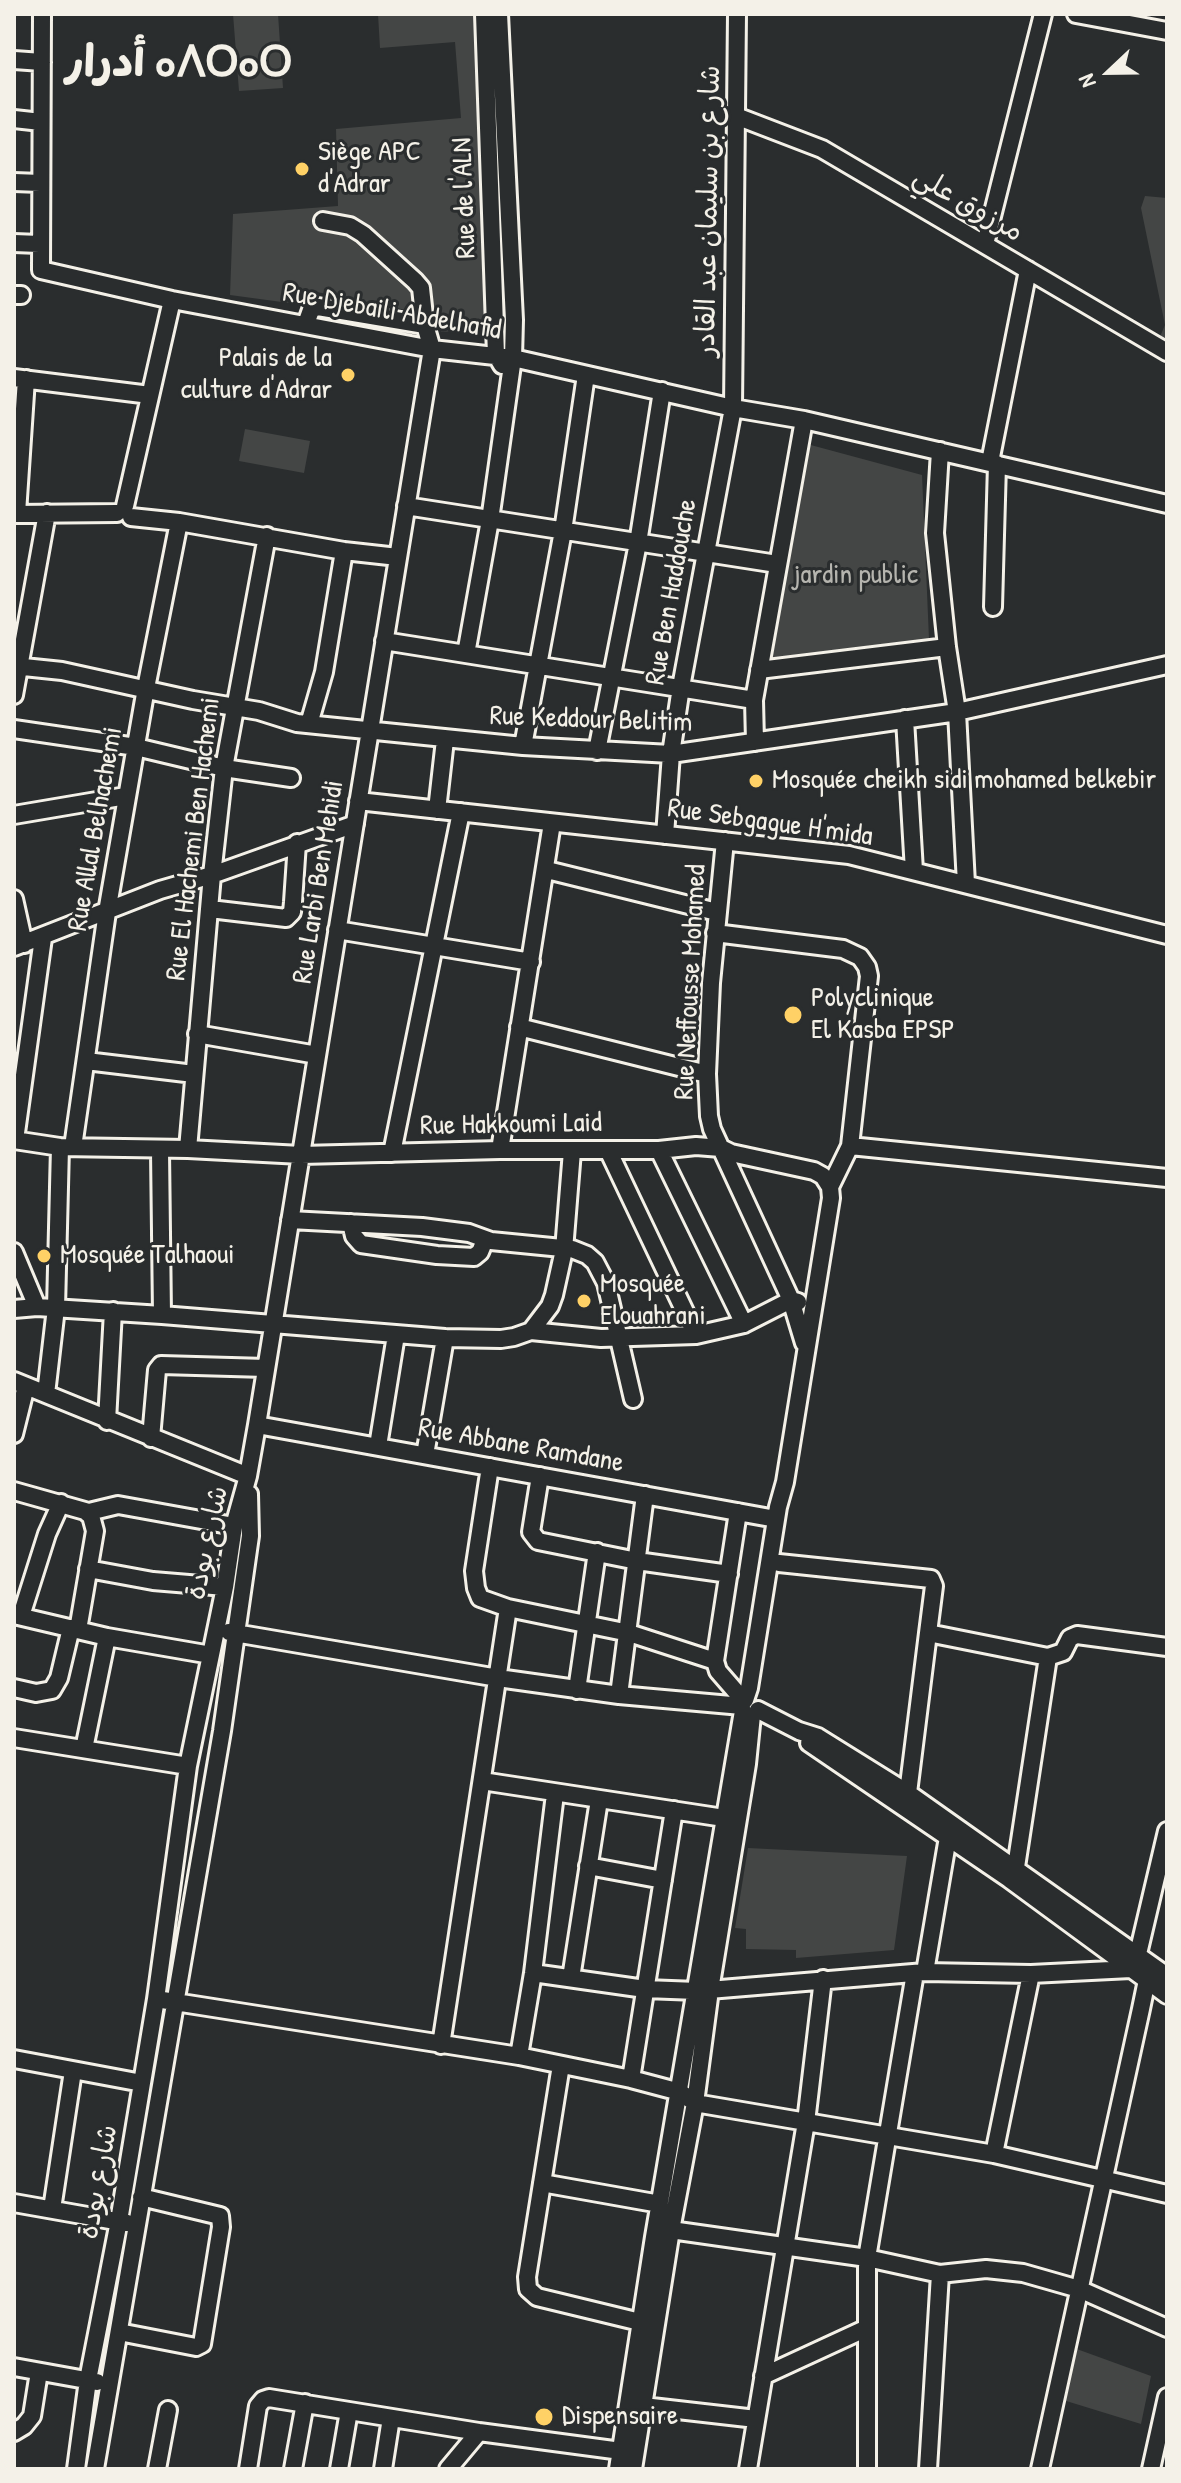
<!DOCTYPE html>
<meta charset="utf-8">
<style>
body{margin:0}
#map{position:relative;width:1181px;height:2483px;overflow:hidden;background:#2a2d2e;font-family:"Patrick Hand",sans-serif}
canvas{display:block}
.frame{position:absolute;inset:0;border:16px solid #f4f1e8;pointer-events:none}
.north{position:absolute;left:1069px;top:32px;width:80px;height:80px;-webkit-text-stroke:6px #2a2d2e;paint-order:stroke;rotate:248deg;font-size:22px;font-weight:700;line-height:32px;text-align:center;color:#f4f1e8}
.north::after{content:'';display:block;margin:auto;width:28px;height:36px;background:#f4f1e8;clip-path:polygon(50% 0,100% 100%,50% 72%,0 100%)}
</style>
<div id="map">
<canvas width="1181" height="2483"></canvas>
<div class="frame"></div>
<div class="north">N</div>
</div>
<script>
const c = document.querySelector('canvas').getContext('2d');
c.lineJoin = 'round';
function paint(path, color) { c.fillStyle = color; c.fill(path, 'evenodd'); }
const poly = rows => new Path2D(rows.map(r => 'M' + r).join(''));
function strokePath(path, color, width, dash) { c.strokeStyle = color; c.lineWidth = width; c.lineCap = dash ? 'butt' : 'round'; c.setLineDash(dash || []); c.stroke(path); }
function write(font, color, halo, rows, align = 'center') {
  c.font = font + ' "Patrick Hand","Playpen Sans Arabic","Noto Sans Tifinagh",sans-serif'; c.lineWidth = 6; c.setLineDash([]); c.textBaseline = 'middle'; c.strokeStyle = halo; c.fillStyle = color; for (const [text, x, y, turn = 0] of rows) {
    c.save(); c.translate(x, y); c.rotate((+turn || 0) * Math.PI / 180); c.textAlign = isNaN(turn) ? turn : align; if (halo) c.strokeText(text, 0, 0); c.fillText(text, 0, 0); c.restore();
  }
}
paint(poly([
 [233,14,278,14,283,88,239,91],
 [378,14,474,14,490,309,482,320,456,331,441,332,436,316,307,290,304,305,230,295,233,214,338,206,336,129,461,118,455,42,380,48],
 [1145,196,1167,198,1167,343,1159,339,1165,325,1141,208],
 [245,429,310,441,304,473,239,461],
 [807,444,922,475,929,639,772,660],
 [748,1848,907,1856,894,1950,796,1958,796,1950,746,1949,746,1929,735,1928],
 [1074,2348,1151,2376,1141,2424,1063,2400]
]), '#444645');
const minor = poly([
 [42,14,41,270,172,300,432,349,513,358,733,408,804,420,1167,504],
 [484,14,496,355,502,365],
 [1076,14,1167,31],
 [14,60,42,62],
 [736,116,822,149,1167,352],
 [14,119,41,122],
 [14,182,40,183],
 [14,243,39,244],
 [985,244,1043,14],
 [14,295,21,295],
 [306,324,311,310,318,307,425,325],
 [14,378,150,395],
 [940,451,935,533,947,647,957,712,966,884],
 [990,462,1028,270],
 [125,506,172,300],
 [406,506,777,564],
 [17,513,26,379],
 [14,514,117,513],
 [131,517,179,522,344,551,398,557],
 [993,607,997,464],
 [384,641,754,700],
 [466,654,490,520,513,358,514,320,499,14],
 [14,666,62,671,193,700,259,711,297,723,523,746,671,754,957,712,1167,665],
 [759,670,947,647],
 [14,695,47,513],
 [905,719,914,871],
 [309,724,324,672,344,551],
 [14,729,136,747,224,768,291,778],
 [755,742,754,700,804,420],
 [523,746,563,531,586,375],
 [597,751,638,543,662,391],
 [358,801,849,855,1167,935],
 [437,810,445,740],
 [14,815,126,796],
 [665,835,671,754,681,687,733,408,737,14],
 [725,841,711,983,707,1074,709,1116,712,1129,791,1300,804,1343],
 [547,870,717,912],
 [14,899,24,944],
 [210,909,286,918,292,912,293,902,297,843],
 [337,930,531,962],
 [715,933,843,949,860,957,867,967,869,976,850,1146,830,1187],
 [14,947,160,890,212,875,355,824],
 [519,1027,707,1074],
 [197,1034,317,1055],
 [86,1061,194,1074],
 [14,1140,60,1147,188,1149,301,1155,500,1150,659,1150,696,1146,721,1148,731,1153,814,1171,823,1176,830,1187,831,1198,785,1482,778,1507,749,1688,745,1700],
 [15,1140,43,938],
 [850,1146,1167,1178],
 [73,1147,107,912,146,688,179,522],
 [188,1149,212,875,224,768,267,536],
 [500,1150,552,823],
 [608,1150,696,1335],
 [659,1150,744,1324],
 [160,1151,162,1315],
 [392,1153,461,812],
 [290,1220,422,1227,469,1233,491,1241,572,1249,587,1255,595,1262,606,1283,633,1399],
 [351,1223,354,1236,361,1244,437,1255,474,1257,480,1252,485,1240],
 [14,1252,37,1307],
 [14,1309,37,1307,162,1315,445,1338,501,1339,514,1337,531,1331,550,1306,554,1295,564,1250,572,1151],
 [531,1331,601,1338,696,1335,744,1324,791,1300,798,1302],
 [14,1381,248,1476],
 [46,1394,56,1308,60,1147],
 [107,1421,113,1311],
 [257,1425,776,1519],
 [14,1434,26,1386],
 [151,1438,157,1370,161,1365,266,1368],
 [378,1446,396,1335],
 [425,1455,445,1338],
 [490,1467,474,1571,476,1588,480,1598,508,1608,629,1633,715,1661,718,1671,744,1701],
 [540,1476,531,1532,538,1541,637,1561,729,1574],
 [14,1491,85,1511,91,1516,95,1531,78,1630],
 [89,1512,118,1505,234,1526],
 [779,1563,931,1579,934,1586,928,1633,1048,1657,1063,1652,1070,1638,1077,1635,1167,1647],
 [88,1569,153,1581,225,1587],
 [14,1615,107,1637,211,1655],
 [21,1616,47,1534,61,1503],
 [229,1632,498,1678,619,1695,742,1706],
 [715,1661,738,1512],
 [14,1688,36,1693,52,1690,59,1678,71,1628],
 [577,1690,597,1552],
 [619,1695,645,1495],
 [758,1710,799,1731,818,1737,908,1793,1167,1976],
 [14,1738,188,1766],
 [809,1743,1009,1879,1167,1995],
 [84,1749,107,1637],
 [482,1781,724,1818],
 [908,1793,928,1633],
 [588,1866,663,1880],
 [1016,1867,1048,1657],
 [925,1972,948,1837],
 [533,1973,645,1989,697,1991,925,1972,1031,1974,1131,1969],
 [571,1978,599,1800],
 [156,1999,519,2056,631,2079,680,2092,695,2103,994,2154,1167,2194],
 [441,2045,508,1608],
 [519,2056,533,1973,555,1794],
 [14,2059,142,2083],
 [561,2065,527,2277,528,2289,537,2297,640,2322],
 [631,2079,674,1810],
 [994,2154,1031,1974],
 [542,2183,660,2204],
 [14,2203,127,2223],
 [52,2209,73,2071],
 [671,2230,867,2258,940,2274,986,2269,1023,2273,1079,2289,1167,2328],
 [119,2332,196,2347,202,2344,221,2227,220,2216,141,2197],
 [14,2367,97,2382],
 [763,2376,867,2328],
 [643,2406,756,2419],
 [14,2432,24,2426,32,2416,39,2372],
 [76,2469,88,2380,119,2221,156,1999,188,1766,225,1587,234,1526,248,1476,257,1425,432,349,425,325,421,288,415,281,363,234,350,226,323,221],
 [95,2469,222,1731,250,1536,249,1494],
 [157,2469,168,2410],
 [248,2469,258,2406,263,2400,269,2398,479,2432,621,2451],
 [293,2469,305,2403],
 [339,2469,349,2411],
 [383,2469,391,2418],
 [448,2469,479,2432],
 [618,2469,654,2237,743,1711],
 [633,2469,671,2230,695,2103,710,1990,747,1764,752,1715],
 [748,2469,806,2122,823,1979],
 [867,2469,867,2258,915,1973],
 [928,2469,940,2274],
 [1040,2469,1141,2009,1147,1980,1138,1954,1167,1831],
 [1151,2469,1167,2397]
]);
strokePath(minor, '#f4f1e8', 22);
strokePath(minor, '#2a2d2e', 16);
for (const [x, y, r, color] of [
 [302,169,8,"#ffd166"],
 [348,375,8,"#ffd166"],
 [756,781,8,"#ffd166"],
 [793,1015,10,"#ffd166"],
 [44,1256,8,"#ffd166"],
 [584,1301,8,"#ffd166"],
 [544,2417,10,"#ffd166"]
]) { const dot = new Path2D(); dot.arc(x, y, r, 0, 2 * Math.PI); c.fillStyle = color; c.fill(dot); strokePath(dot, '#2a2d2e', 3); }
write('28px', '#f4f1e8', '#2a2d2e', [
 ["Siège APC",318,153],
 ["d'Adrar",318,185],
 ["Palais de la",332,359,"right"],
 ["culture d'Adrar",332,391,"right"],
 ["Mosquée cheikh sidi mohamed belkebir",772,781],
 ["Polyclinique",811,999],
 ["El Kasba EPSP",811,1031],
 ["Mosquée Talhaoui",60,1256],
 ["Mosquée",600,1285],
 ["Elouahrani",600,1317],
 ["Dispensaire",562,2417]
], 'left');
write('28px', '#f4f1e8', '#2a2d2e', [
 ["Rue de l'ALN",465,198,-92],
 ["مرزوق علي",968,205,30],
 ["شارع بن سليمان عبد القادر",709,211,-89],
 ["Rue Djebaili Abdelhafid",392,312,10],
 ["Rue Ben Haddouche",672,592,-80],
 ["Rue Keddour Belitim",591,720,2],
 ["Rue Sebgague H'mida",770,823,8],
 ["Rue Allal Belhachemi",96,829,-80],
 ["Rue El Hachemi Ben Hachemi",194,839,-83],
 ["Rue Larbi Ben Mehidi",319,882,-81],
 ["Rue Neffousse Mohamed",691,982,-87],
 ["Rue Hakkoumi Laid",511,1125,-1],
 ["Rue Abbane Ramdane",521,1446,10],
 ["شارع بودة",208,1543,-78],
 ["شارع بودة",99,2182,-80]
]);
write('28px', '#b6b5af', '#2a2d2e', [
 ["jardin public",856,576]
]);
write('bold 44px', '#f4f1e8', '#2a2d2e', [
 ["أدرار ⴰⴷⵔⴰⵔ",179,64]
]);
</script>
